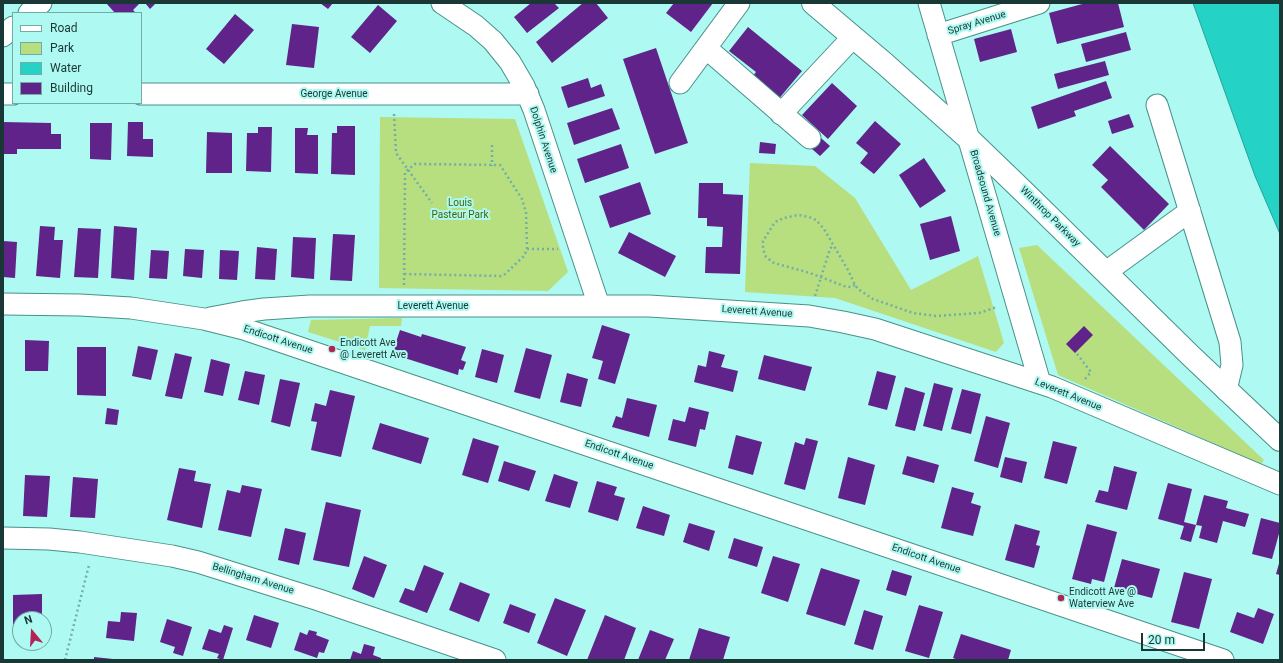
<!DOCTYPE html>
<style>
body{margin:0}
#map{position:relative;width:1283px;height:663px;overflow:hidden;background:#aef9f1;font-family:Roboto,sans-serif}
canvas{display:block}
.frame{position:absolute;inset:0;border:4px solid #193835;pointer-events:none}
.legend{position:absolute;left:12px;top:12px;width:130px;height:92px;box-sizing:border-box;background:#aef9f1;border:1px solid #72aca6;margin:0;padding:5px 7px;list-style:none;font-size:12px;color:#193835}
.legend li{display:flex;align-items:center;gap:8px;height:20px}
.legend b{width:20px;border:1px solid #72aca6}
.north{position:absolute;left:12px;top:611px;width:40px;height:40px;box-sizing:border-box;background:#aef9f1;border:1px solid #72aca6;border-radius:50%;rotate:342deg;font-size:11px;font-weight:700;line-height:16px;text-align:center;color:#193835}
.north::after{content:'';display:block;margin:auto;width:14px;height:18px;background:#b32353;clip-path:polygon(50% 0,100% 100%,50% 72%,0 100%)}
.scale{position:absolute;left:1141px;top:633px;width:64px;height:18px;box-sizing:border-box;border:2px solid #193835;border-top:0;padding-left:5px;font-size:12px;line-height:14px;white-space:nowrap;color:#193835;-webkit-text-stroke:3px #aef9f1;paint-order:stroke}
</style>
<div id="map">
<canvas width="1283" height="663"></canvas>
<div class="frame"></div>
<ul class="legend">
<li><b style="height:5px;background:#fff"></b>Road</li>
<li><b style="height:11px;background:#b7de7f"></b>Park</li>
<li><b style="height:11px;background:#24d2c6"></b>Water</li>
<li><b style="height:11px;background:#5f238a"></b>Building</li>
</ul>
<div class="north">N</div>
<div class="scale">20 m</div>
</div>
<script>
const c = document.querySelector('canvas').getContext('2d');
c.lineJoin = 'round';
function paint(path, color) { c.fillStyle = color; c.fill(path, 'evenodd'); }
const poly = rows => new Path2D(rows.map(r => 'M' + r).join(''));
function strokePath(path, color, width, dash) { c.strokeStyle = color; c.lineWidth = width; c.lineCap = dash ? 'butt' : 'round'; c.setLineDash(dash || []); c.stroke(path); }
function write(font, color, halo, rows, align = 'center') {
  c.font = font + ' Roboto,sans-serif'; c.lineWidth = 4; c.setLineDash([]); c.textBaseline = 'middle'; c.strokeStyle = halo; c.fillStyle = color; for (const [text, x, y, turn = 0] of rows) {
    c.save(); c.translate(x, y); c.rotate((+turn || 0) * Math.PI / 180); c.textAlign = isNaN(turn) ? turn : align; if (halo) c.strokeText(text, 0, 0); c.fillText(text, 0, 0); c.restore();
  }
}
paint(poly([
 [380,117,515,119,568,272,548,291,379,288],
 [750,163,815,166,855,198,911,290,978,256,1004,343,996,352,835,298,745,292],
 [1037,245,1264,460,1261,464,1058,375,1019,248],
 [402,318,401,326,370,326,365,350,308,332,311,320]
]), '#b7de7f');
const water = poly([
 [1193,3,1280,3,1280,234,1255,176,1193,3]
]);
paint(water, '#24d2c6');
strokePath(water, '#21a49a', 1);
paint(poly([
 [106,3,138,3,139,4,133,10,136,13,115,13],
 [145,3,156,3,150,9],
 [320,3,333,3,328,9],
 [531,3,554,3,559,8,527,33,514,17],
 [583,3,596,3,608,18,552,63,536,42],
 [674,3,713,3,691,32,666,13],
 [1086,3,1118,3,1124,27,1057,44,1049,13],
 [378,5,397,21,370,53,351,37],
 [235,14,254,30,224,64,206,49],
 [292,24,319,27,314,68,286,65],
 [748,27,802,71,777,101,750,80,756,72,729,51],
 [1011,29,1017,52,980,62,974,39],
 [1126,32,1131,50,1086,62,1081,44],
 [656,48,688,143,655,154,623,59],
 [1105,61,1109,75,1058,89,1054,74],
 [588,78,591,88,601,84,605,96,568,108,561,87],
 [1106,81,1112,98,1074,111,1076,116,1038,129,1031,107],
 [832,83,857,106,828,139,802,115],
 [612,108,620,129,574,145,567,123],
 [1129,114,1134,127,1112,134,1108,121],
 [875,121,901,144,874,174,860,163,868,153,856,143],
 [3,122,51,123,51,134,61,134,61,149,17,149,17,154,3,154],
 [128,122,143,122,143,139,153,139,153,157,127,156],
 [90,123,112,123,111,160,90,159],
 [337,126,355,126,355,175,331,174,332,133,337,133],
 [258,127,272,127,271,172,246,171,247,133,258,133],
 [295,128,308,128,307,135,318,135,318,174,295,173],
 [207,132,232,133,232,173,206,173],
 [821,138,830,146,820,156,812,149],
 [760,142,776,144,775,154,759,153],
 [621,144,629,168,585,183,577,159],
 [1110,146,1169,204,1144,230,1101,187,1108,180,1092,165],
 [924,158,946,191,920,208,899,175],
 [640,182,651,214,610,228,599,196],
 [699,183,723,183,723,194,743,195,740,274,705,273,706,247,722,247,723,227,707,226,707,218,698,218],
 [951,216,960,251,930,260,920,224],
 [40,226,55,227,54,240,63,240,60,278,36,276],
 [114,226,137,228,134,280,111,278],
 [78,228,101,229,98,278,74,277],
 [629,232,676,256,665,277,618,253],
 [333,234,355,235,352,281,330,280],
 [293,237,316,238,314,279,291,277],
 [3,241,17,242,15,278,3,277],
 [257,247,277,249,275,280,255,279],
 [185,249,204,250,202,278,183,276],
 [151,250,169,251,167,279,149,278],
 [220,250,239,251,237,280,219,279],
 [602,325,630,334,615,384,598,379,603,361,592,358],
 [1084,326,1093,335,1075,353,1066,344],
 [400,330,421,337,422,334,466,347,461,360,466,362,463,370,459,369,458,375,392,354],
 [25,340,49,341,48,371,25,371],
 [138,346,158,350,151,380,132,376],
 [77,347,106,347,106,396,77,395],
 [526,348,552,355,540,399,514,392],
 [482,349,504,355,497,383,475,377],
 [709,351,725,355,721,367,738,371,733,392,694,382,698,365,706,367],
 [175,353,192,357,182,399,165,396],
 [764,355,812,367,805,391,758,379],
 [211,359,230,364,223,396,204,392],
 [245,371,265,375,259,405,238,400],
 [877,371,896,376,887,410,868,405],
 [567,373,588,379,581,407,560,402],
 [280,379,300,383,290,427,271,422],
 [934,383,953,388,942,431,923,426],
 [905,387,925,393,915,431,895,426],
 [962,389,981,394,971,434,951,429],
 [330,390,355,396,341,457,311,450,317,422,311,421,315,403,326,406],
 [627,398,657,405,649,437,612,427,616,416,622,418],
 [689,407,709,412,705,430,700,429,696,447,668,440,673,419,685,422],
 [107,408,119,410,117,425,105,424],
 [986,416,1010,423,998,468,974,461],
 [380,423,429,438,421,464,372,449],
 [736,435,762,442,753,475,728,468],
 [473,438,499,446,488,483,462,475],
 [806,438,818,441,805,490,784,484,795,442,804,445],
 [1053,441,1077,447,1067,484,1044,478],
 [907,456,939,465,934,483,902,474],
 [848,457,875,465,865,505,838,498],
 [1005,457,1027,462,1022,483,1000,477],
 [504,461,536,471,529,491,498,481],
 [1114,466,1137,472,1127,510,1095,502,1099,490,1108,492],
 [179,468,196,471,194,481,211,484,202,528,167,520],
 [554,474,578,482,570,508,545,501],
 [25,475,50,476,47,517,23,516],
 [73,477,98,479,95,518,70,517],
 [597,481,617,487,614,495,625,498,618,521,588,512],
 [1168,483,1192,489,1184,522,1196,525,1191,542,1180,539,1184,526,1158,519],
 [242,485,262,489,251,537,218,530,227,490,240,493],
 [952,487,974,493,971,503,981,506,973,536,941,528],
 [1204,495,1228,501,1226,508,1249,514,1245,527,1223,521,1217,543,1199,538,1202,526,1196,525],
 [326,502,361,510,349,567,313,560],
 [643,506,670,515,664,536,636,528],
 [1261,518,1280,523,1280,530,1272,559,1252,554],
 [689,523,715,531,709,551,683,542],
 [1015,524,1040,531,1036,545,1040,546,1034,568,1005,560],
 [1087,524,1117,532,1104,582,1092,579,1091,584,1072,579],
 [285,528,306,533,299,565,278,560],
 [734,538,763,547,757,567,728,558],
 [364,556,387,565,374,598,352,589],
 [773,556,800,564,788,602,761,593],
 [1122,559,1160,569,1152,598,1114,588],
 [1280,560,1280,575,1276,574],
 [424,565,444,573,427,613,399,602,405,588,414,591],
 [821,568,860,580,845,626,806,614],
 [892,570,912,576,906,596,886,590],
 [1184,572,1212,579,1199,629,1171,622],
 [460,582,490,594,479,622,449,610],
 [42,594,42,619,20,619,20,630,13,631,13,595],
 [555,598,586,610,567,656,537,643],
 [510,604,536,614,529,633,503,623],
 [919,605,943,612,929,658,905,651],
 [1258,608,1274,614,1263,644,1230,632,1237,612,1254,618],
 [864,610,883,616,873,650,854,644],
 [121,612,137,613,134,641,106,638,108,621,120,622],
 [254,615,279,623,271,648,246,640],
 [605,615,636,628,624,660,587,660],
 [167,619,192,627,183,656,173,653,175,647,160,642],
 [224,625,233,628,223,660,217,658,219,654,202,649,209,629,221,633],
 [699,628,730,637,723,660,689,660],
 [309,630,317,632,316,635,329,640,324,653,319,652,317,658,294,650,300,632,307,635],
 [650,630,674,639,665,660,638,660],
 [961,634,1011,650,1008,660,958,660,953,658],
 [364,644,375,647,373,655,381,658,381,660,350,660,353,651,361,654],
 [94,657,113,659,113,660,94,660]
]), '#5f238a');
const minor = poly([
 [442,3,476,26,493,41,510,62,524,86,534,110,599,306],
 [929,3,1040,383],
 [29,13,41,3],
 [938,35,1039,3],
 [3,36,13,27],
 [706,48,810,138],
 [680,83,739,3],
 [3,94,13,94],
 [141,94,528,94],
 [1157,105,1230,342,1232,365,1226,390],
 [781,114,853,37],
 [1106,272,1190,211],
 [3,304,80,305,131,308,204,319,244,329,1223,660],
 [210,318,242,312,264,309,310,306,649,306,809,316,843,322,875,329,1052,387,1280,484],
 [3,538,49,539,80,542,172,556,198,562,319,600,495,660]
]);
const major = poly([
 [813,3,885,64,970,140,1024,192,1191,356,1280,440]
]);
strokePath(minor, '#47918a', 23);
strokePath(major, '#47918a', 24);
strokePath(poly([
 [394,114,396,153,432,203],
 [492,145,492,166],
 [527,249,558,249],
 [404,285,405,172,415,164,500,165,522,199,526,212,527,249,524,256,504,275,501,276,404,274],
 [855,285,851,287,844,286,810,273,774,263,766,257,763,249,763,241,775,222,784,218,798,215,809,217,816,220,824,229,848,270,855,285,858,289,873,299,913,313,936,316,979,313,997,307],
 [815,296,830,249,833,245],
 [1077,354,1091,372,1085,379],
 [65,660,89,565]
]), '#74aea8', 2.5, [2, 3]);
strokePath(minor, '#fff', 21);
strokePath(major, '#fff', 22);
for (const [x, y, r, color] of [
 [332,349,4,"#b32353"],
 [1061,598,4,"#b32353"]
]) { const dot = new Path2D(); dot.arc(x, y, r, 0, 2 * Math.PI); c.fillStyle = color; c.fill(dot); strokePath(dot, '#aef9f1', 1.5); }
write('10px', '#193835', '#aef9f1', [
 ["Spray Avenue",977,23,-17],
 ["George Avenue",334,94],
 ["Dolphin Avenue",543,140,72],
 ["Broadsound Avenue",985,193,74],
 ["Winthrop Parkway",1050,217,45],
 ["Leverett Avenue",433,306],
 ["Leverett Avenue",757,312,4],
 ["Endicott Avenue",278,340,18],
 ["Leverett Avenue",1068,395,22],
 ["Endicott Avenue",619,455,19],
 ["Endicott Avenue",926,559,19],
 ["Bellingham Avenue",253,579,17]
]);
write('10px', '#456204', '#aef9f1', [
 ["Louis",460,203],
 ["Pasteur Park",460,215]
]);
write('10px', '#193835', '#aef9f1', [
 ["Endicott Ave",340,343],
 ["@ Leverett Ave",340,355],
 ["Endicott Ave @",1069,592],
 ["Waterview Ave",1069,604]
], 'left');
</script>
